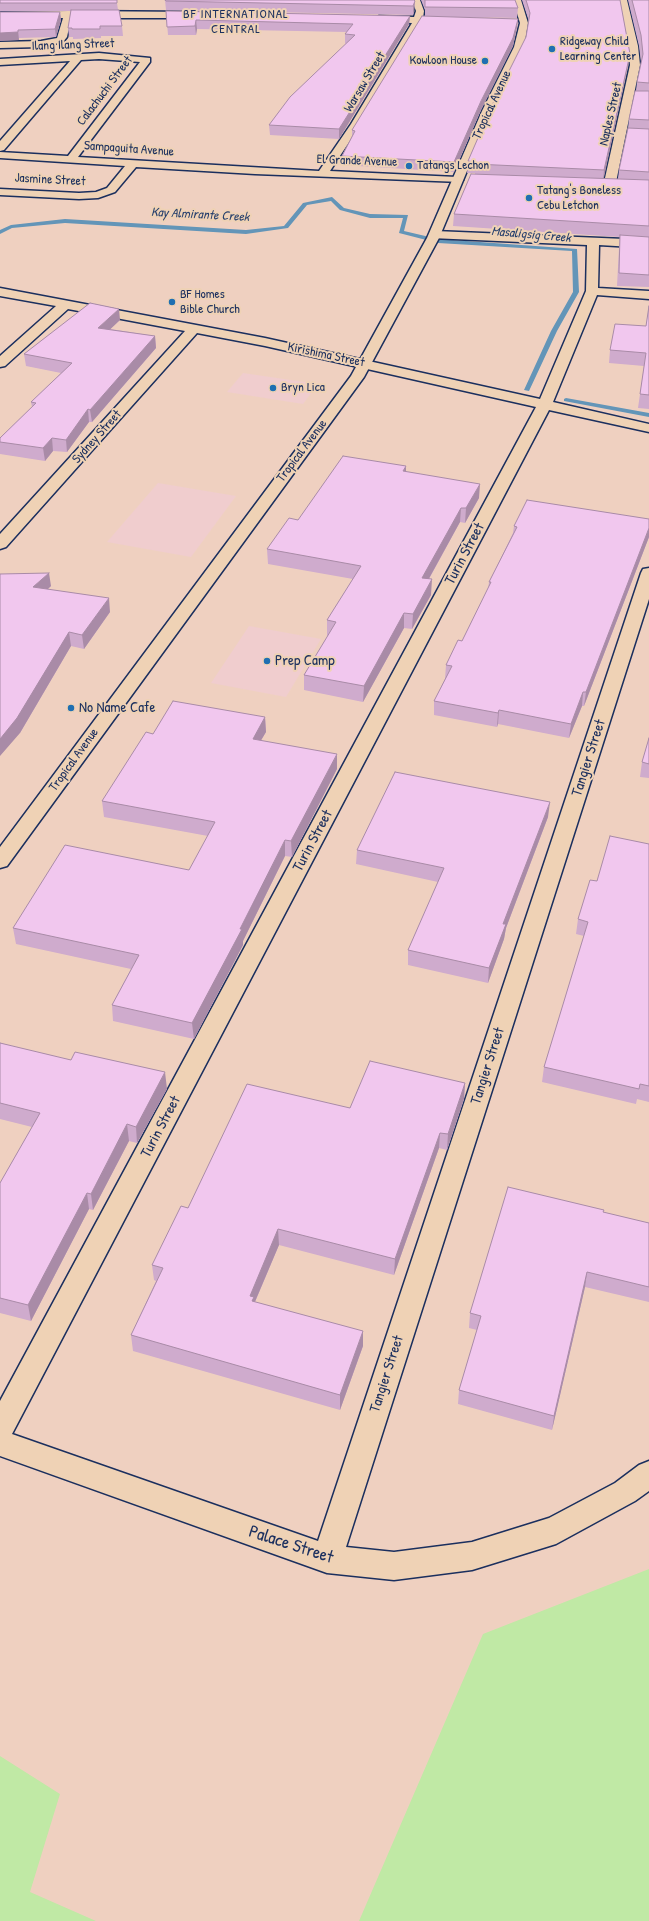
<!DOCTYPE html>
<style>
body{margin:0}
canvas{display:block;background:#efd0c0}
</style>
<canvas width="649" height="1921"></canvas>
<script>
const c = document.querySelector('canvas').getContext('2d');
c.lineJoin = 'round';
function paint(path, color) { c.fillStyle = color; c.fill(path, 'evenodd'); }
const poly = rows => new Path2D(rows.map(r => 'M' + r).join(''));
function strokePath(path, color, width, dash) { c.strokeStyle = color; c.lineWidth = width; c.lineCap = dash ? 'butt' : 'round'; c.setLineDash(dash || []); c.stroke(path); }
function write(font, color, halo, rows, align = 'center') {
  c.font = font + ' "Patrick Hand",sans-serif'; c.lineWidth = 4; c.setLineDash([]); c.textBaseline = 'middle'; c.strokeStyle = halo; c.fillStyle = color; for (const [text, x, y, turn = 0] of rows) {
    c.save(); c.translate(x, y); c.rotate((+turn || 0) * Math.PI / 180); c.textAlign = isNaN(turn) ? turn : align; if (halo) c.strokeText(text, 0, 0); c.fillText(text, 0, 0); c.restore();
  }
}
paint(poly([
 [243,373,318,384,303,404,227,392],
 [158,483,236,496,191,557,107,542],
 [249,626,321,639,286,697,211,683]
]), '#f0cdce');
paint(poly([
 [649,1569,649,1921,359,1921,483,1634],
 [0,1756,60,1794,30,1892,96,1921,0,1921]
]), '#c0e9a5');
paint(poly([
 [332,197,344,208,370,214,408,215,404,231,438,239,577,249,579,292,557,331,529,391,524,390,551,331,573,292,572,251,438,243,399,233,403,218,370,218,340,210,331,201,307,205,288,228,246,234,65,223,12,228,0,234,0,230,11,225,65,219,246,230,284,226,303,203,332,197],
 [566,398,649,413,649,417,564,401,564,399,566,398]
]), '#6395b8');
const minor = poly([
 [412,0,420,0,424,11,423,18,449,18,453,21,449,24,421,23,361,124,330,171,457,177,463,180,461,182,255,174,136,167,115,192,98,198,79,199,0,195,0,189,79,193,96,192,107,188,125,166,0,158,0,152,68,156,140,62,99,59,81,60,4,150,0,151,0,141,70,61,0,65,0,59,99,53,150,58,150,62,78,157,319,171,351,124,412,23,379,22,375,19,379,16,414,17,416,11,412,0],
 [619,0,627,0,638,46,640,65,615,187,609,190,603,187,630,65,628,46,619,0],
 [68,11,197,12,201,15,197,18,71,18,67,37,63,42,41,47,0,48,0,42,41,41,57,38,63,18,0,18,0,12,68,11],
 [435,231,649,240,649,248,599,245,598,288,649,291,649,299,597,295,553,402,649,424,649,432,549,410,12,1434,318,1541,641,573,643,569,649,568,649,599,346,1547,394,1552,472,1542,549,1518,615,1483,639,1465,649,1461,649,1491,635,1501,556,1544,472,1570,394,1580,327,1573,0,1456,0,1401,536,407,265,346,197,333,6,547,0,549,0,534,185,331,68,309,5,366,0,367,0,356,56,306,0,296,0,288,265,338,540,399,586,291,587,245,431,238,429,235,431,232,435,231]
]);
const tertiary = poly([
 [513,0,521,0,528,23,524,47,492,111,439,238,364,377,7,866,0,868,0,847,351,376,427,238,482,111,514,47,520,23,513,0]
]);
strokePath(minor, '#1b2f5e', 3);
strokePath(tertiary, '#1b2f5e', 3);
paint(minor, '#efd2b5');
paint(tertiary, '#efd2b5');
paint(poly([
 [0,0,117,3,118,10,122,26,123,36,101,36,101,38,73,39,73,37,69,37,68,28,71,11,0,11],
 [165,0,415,1,414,11,413,15,166,10],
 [421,0,515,0,518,8,517,18,469,17,518,19,517,27,513,46,481,110,454,172,342,165,342,156,352,136,352,130,425,16,425,10],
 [522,0,620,0,630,54,628,65,603,179,618,179,619,170,628,128,629,119,636,91,637,82,641,62,639,46,628,0,649,0,649,287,617,286,619,248,620,237,453,226,454,214,475,174,475,173,467,173,468,161,526,37,529,21],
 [166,11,410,16,409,24,339,139,270,135,269,125,346,44,345,43,345,34,347,32,197,29,196,35,168,35],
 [0,12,60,12,61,20,56,37,19,38,19,40],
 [649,306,649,409,638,408,644,366,609,363,610,350,646,326],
 [120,320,110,329,155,336,156,348,92,422,89,422,67,452,53,451,45,461,0,454,0,438,32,407,31,402,61,373,26,366,24,354],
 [406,472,479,498,465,523,460,522,429,579,431,595,412,629,404,628,363,702,304,690,304,675,328,636,327,636,327,620,353,579,268,564,267,549,298,520],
 [649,519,649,537,584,706,582,706,569,738,498,724,497,727,434,715,434,701,445,679,446,665,462,641,488,589,489,582,513,533,514,526],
 [0,574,51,586,48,589,110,612,84,649,71,646,20,733],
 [265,717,266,732,261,740,337,769,292,857,285,856,243,941,243,945,194,1039,113,1021,112,1005,131,969,16,944,13,928,189,870,208,836,104,817,102,801,153,734],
 [649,738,649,778,640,777,642,762],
 [548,817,506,928,504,939,488,983,408,965,408,950,438,882,356,864,357,850],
 [649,844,649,1102,637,1099,636,1104,542,1082,544,1067,584,936,576,934,578,919,597,881],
 [0,1043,167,1089,137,1143,129,1141,93,1210,89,1209,31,1321,0,1313,0,1183,32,1127,0,1119],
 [465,1083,464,1099,447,1150,439,1148,394,1275,279,1245,255,1302,363,1346,340,1410,133,1351,131,1335,156,1281,154,1280,152,1265,188,1208,350,1108],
 [603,1212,649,1223,649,1302,585,1287,552,1430,458,1404,459,1390,477,1330,469,1328,470,1313]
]), '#cfabcd');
paint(poly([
 [415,1,414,11,413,15,413,6],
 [60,12,61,20,56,37,55,29],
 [410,16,409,24,339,139,339,129],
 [518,19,517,27,513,46,481,110,454,172,454,162],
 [196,20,197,29,196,35,195,26],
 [18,30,19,40,0,41,0,33],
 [630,54,628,65,603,182,604,170],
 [119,309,120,320,99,340,98,328],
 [155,336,156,348,92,422,90,410],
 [88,409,89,422,67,452,66,440],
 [52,438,53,451,45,461,43,448],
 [406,466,406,480,403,471],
 [480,484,479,498,465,523,466,508],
 [461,508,460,522,421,593,422,578],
 [649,528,649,537,584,706,586,692],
 [49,573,51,586,35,601,33,587],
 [432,579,431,595,412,629,413,614],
 [109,598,110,612,84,649,82,635],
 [404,613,404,628,363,702,364,686],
 [69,632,71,646,20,733,0,756,0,739],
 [583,692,582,706,569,738,571,724],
 [499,710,498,724,497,727,498,713],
 [265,717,266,732,253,754,253,739],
 [337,754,337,769,292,857,291,841],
 [550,802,548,817,506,928,504,939,488,983,489,968,503,924],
 [285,840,285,856,243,941,243,945,194,1039,192,1023],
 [165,1072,167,1089,137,1143,136,1127],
 [465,1083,464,1099,447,1150,448,1134],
 [127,1124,129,1141,93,1210,91,1194],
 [440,1133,439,1148,394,1275,395,1259],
 [87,1193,89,1209,31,1321,28,1305],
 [278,1229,279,1245,254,1304,254,1312,250,1296],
 [587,1272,585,1287,552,1430,554,1416],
 [363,1331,363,1346,340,1410,340,1395]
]), '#a98ba7');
const building = poly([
 [0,0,117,0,117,3,0,3,0,0],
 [165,0,414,0,415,1,413,6,166,1,165,0],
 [425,0,515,0,518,8,425,7,425,0],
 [526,0,620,0,630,54,604,170,475,164,476,162,468,161,494,101,526,37,530,13,526,0],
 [632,0,649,0,649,83,637,82,643,54,641,35,632,0],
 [71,10,119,10,122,26,100,26,100,29,72,29,72,28,68,28,71,10],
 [166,11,410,16,339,129,269,125,290,97,355,35,345,34,353,24,196,20,195,26,167,27,166,11],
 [0,12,60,12,55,29,18,30,18,32,0,33,0,12],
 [422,16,518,19,513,38,481,101,454,162,342,156,355,131,352,130,422,16],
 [635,91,649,91,649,120,629,119,635,91],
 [628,128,649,129,649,172,619,170,628,128],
 [471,174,649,180,649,226,454,214,471,174],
 [620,235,649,237,649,275,619,273,620,235],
 [90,303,119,309,98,328,155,336,90,410,88,409,66,440,52,438,43,448,0,442,0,438,36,403,31,402,72,363,24,354,90,303],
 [649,306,649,395,640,394,646,353,610,350,615,324,646,326,649,306],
 [343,456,406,466,403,471,480,484,466,508,461,508,422,578,432,579,413,614,404,613,364,686,304,675,336,622,327,620,361,566,267,549,289,518,298,520,343,456],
 [527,500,649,519,649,528,586,692,583,692,571,724,499,710,498,713,434,701,452,666,446,665,458,640,462,641,491,582,489,582,517,527,514,526,527,500],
 [49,573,33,587,109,598,82,635,69,632,17,718,0,739,0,574,49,573],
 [173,701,265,717,253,739,337,754,291,841,285,840,240,929,242,929,192,1023,112,1005,139,955,13,928,65,845,189,870,215,822,102,801,146,732,153,734,173,701],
 [649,738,649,764,642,762,649,738],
 [395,772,550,802,503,924,506,924,489,968,408,950,444,868,357,850,395,772],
 [610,836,649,844,649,1086,640,1084,639,1089,544,1067,588,922,578,919,590,880,597,881,610,836],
 [0,1043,71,1060,75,1052,165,1072,136,1127,127,1124,91,1194,87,1193,28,1305,0,1298,0,1183,40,1113,0,1103,0,1043],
 [370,1061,465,1083,448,1134,440,1133,395,1259,278,1229,250,1296,254,1297,252,1301,363,1331,340,1395,131,1335,163,1268,152,1265,181,1206,188,1208,247,1084,350,1108,370,1061],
 [508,1187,604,1210,603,1212,649,1223,649,1287,587,1272,554,1416,459,1390,481,1316,470,1313,508,1187]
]);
paint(building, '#f1c7ee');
strokePath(building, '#a98ba7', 1);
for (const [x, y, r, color] of [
 [552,49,4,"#1f6fb2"],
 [485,61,4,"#1f6fb2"],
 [409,166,4,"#1f6fb2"],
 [529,198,4,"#1f6fb2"],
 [172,302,4,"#1f6fb2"],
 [273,388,4,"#1f6fb2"],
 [267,661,4,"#1f6fb2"],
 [71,708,4,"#1f6fb2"]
]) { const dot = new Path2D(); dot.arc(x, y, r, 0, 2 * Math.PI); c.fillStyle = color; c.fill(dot); strokePath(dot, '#efd2b5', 1.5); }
c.letterSpacing = '1px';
write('13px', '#1b2f5e', '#efd2b5', [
 ["BF INTERNATIONAL",236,15],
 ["CENTRAL",236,30]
]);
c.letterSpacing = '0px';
write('13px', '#1b2f5e', '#efd2b5', [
 ["Ridgeway Child",560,42],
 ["Learning Center",560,57],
 ["Kowloon House",477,61,"right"],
 ["Tatangs Lechon",417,166],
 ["Tatang's Boneless",537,191],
 ["Cebu Letchon",537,206],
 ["BF Homes",180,295],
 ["Bible Church",180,310],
 ["Bryn Lica",281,388]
], 'left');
write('13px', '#1b2f5e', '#efd2b5', [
 ["Ilang Ilang Street",73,45,-2],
 ["Warsaw Street",365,82,-59],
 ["Calachuchi Street",105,91,-53],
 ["Tropical Avenue",492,105,-65],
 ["Naples Street",611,114,-77],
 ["Sampaguita Avenue",129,149,4],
 ["El Grande Avenue",357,161,2],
 ["Jasmine Street",50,180,3],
 ["Kirishima Street",326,355,12],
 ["Sydney Street",97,437,-48],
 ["Tropical Avenue",302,451,-53],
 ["Tropical Avenue",74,760,-54]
]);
write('italic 13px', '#27406d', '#efd2b5', [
 ["Kay Almirante Creek",200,215,3],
 ["Masaligsig Creek",531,235,5]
]);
write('15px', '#1b2f5e', '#efd2b5', [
 ["Turin Street",465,554,-62],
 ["Tangier Street",589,758,-72],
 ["Turin Street",313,841,-62],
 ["Tangier Street",488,1066,-72],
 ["Turin Street",161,1127,-62],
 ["Tangier Street",387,1374,-72]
]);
write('15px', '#1b2f5e', '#efd2b5', [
 ["Prep Camp",275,661],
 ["No Name Cafe",79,708]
], 'left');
write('18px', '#1b2f5e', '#efd2b5', [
 ["Palace Street",291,1545,18]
]);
</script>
